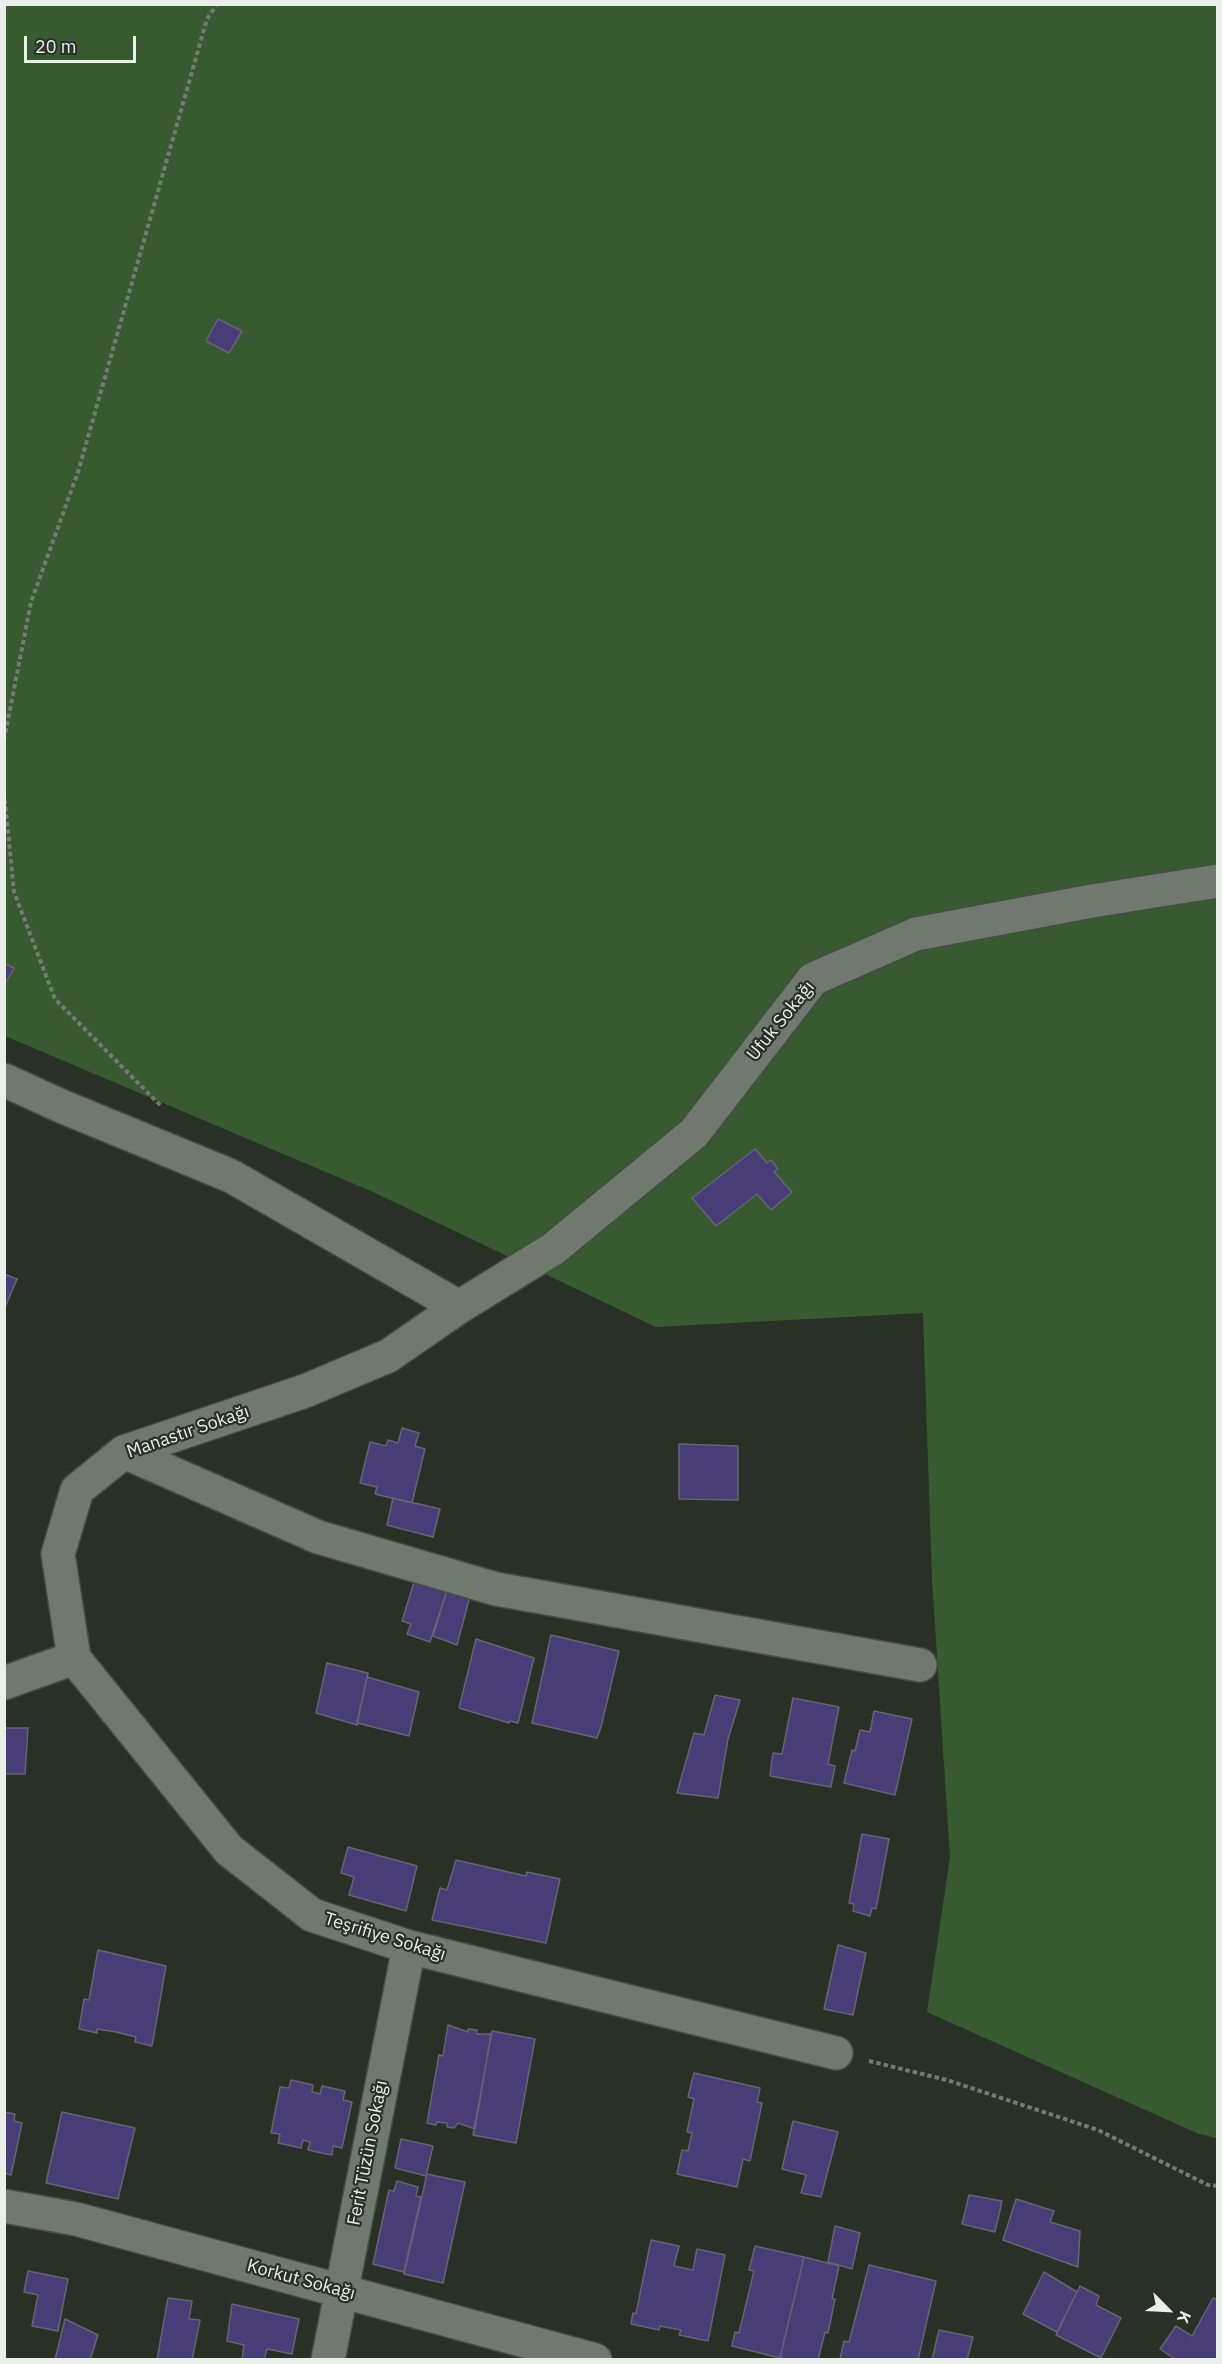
<!DOCTYPE html>
<meta charset="utf-8">
<style>
body{margin:0}
#map{position:relative;width:1222px;height:2364px;overflow:hidden;background:#293127;font-family:"IBM Plex Sans",sans-serif}
canvas{display:block}
.frame{position:absolute;inset:0;border:6px solid #eaf0e9;pointer-events:none}
.north{position:absolute;left:1138px;top:2280px;width:60px;height:60px;-webkit-text-stroke:4px #293127;paint-order:stroke;rotate:114deg;font-size:16px;font-weight:700;line-height:24px;text-align:center;color:#eaf0e9}
.north::after{content:'';display:block;margin:auto;width:21px;height:27px;background:#eaf0e9;clip-path:polygon(50% 0,100% 100%,50% 72%,0 100%)}
.scale{position:absolute;left:24px;top:36px;width:112px;height:27px;box-sizing:border-box;border:3px solid #eaf0e9;border-top:0;padding-left:8px;font-size:18px;line-height:21px;white-space:nowrap;color:#eaf0e9;-webkit-text-stroke:4px #293127;paint-order:stroke}
</style>
<div id="map">
<canvas width="1222" height="2364"></canvas>
<div class="frame"></div>
<div class="north">K</div>
<div class="scale">20 m</div>
</div>
<script>
const c = document.querySelector('canvas').getContext('2d');
c.lineJoin = 'round';
function paint(path, color) { c.fillStyle = color; c.fill(path, 'evenodd'); }
const poly = rows => new Path2D(rows.map(r => 'M' + r).join(''));
function strokePath(path, color, width, dash) { c.strokeStyle = color; c.lineWidth = width; c.lineCap = dash ? 'butt' : 'round'; c.setLineDash(dash || []); c.stroke(path); }
function write(font, color, halo, rows, align = 'center') {
  c.font = font + ' "IBM Plex Sans",sans-serif'; c.lineWidth = 4.5; c.setLineDash([]); c.textBaseline = 'middle'; c.strokeStyle = halo; c.fillStyle = color; for (const [text, x, y, turn = 0] of rows) {
    c.save(); c.translate(x, y); c.rotate((+turn || 0) * Math.PI / 180); c.textAlign = isNaN(turn) ? turn : align; if (halo) c.strokeText(text, 0, 0); c.fillText(text, 0, 0); c.restore();
  }
}
paint(poly([
 [4,5,1217,5,1217,2138,1199,2134,927,2012,950,1857,932,1579,923,1313,656,1327,373,1192,5,1036]
]), '#385a31');
const building = poly([
 [218,319,242,331,229,353,206,341,218,319],
 [4,963,14,968,4,986,4,963],
 [755,1149,767,1163,771,1160,778,1169,774,1172,792,1192,771,1210,757,1194,716,1226,692,1198,755,1149],
 [4,1274,17,1279,4,1310,4,1274],
 [402,1428,419,1433,415,1446,425,1449,412,1503,375,1494,377,1487,360,1483,370,1442,386,1446,388,1440,398,1443,402,1428],
 [679,1444,738,1446,738,1500,679,1499,679,1444],
 [393,1498,440,1509,433,1537,387,1525,393,1498],
 [414,1582,447,1590,430,1642,407,1634,411,1624,402,1621,414,1582],
 [447,1590,470,1596,457,1645,433,1636,447,1590],
 [551,1635,619,1651,601,1727,597,1738,532,1723,551,1635],
 [476,1639,534,1658,518,1723,509,1721,509,1723,459,1708,476,1639],
 [327,1663,368,1673,357,1725,316,1713,327,1663],
 [367,1677,419,1692,409,1736,357,1723,367,1677],
 [715,1695,740,1700,728,1739,718,1798,677,1793,694,1733,704,1735,715,1695],
 [793,1698,839,1707,828,1764,835,1766,831,1787,770,1776,773,1753,782,1754,793,1698],
 [874,1711,912,1719,895,1795,844,1783,852,1750,855,1751,860,1730,870,1732,874,1711],
 [4,1728,28,1728,25,1774,4,1774,4,1728],
 [862,1834,889,1839,876,1909,872,1908,870,1916,853,1911,854,1904,849,1903,862,1834],
 [348,1847,417,1866,406,1911,349,1895,354,1877,341,1873,348,1847],
 [456,1860,526,1876,527,1872,560,1879,546,1943,432,1920,440,1888,447,1890,456,1860],
 [838,1945,866,1953,853,2015,824,2009,838,1945],
 [98,1950,166,1966,152,2046,135,2042,136,2037,116,2032,97,2029,97,2033,79,2029,84,1999,89,2000,98,1950],
 [448,2025,468,2032,468,2029,477,2030,477,2034,491,2034,475,2129,458,2123,454,2128,447,2127,447,2123,437,2122,436,2125,427,2123,439,2055,443,2056,448,2025],
 [492,2031,535,2039,516,2143,473,2135,492,2031],
 [694,2073,760,2088,757,2102,762,2103,750,2161,743,2159,737,2187,677,2174,682,2150,688,2151,692,2133,687,2132,694,2099,688,2097,694,2073],
 [291,2080,313,2085,312,2092,320,2094,322,2086,345,2091,343,2100,352,2102,342,2148,333,2146,332,2155,308,2150,310,2142,303,2140,301,2148,278,2143,280,2134,271,2133,280,2087,289,2088,291,2080],
 [4,2112,15,2114,14,2121,22,2123,11,2175,4,2173,4,2112],
 [62,2112,135,2128,118,2199,46,2183,62,2112],
 [793,2121,838,2132,821,2197,801,2193,806,2175,782,2169,793,2121],
 [401,2139,433,2146,426,2176,395,2168,401,2139],
 [427,2174,465,2182,443,2283,404,2274,427,2174],
 [397,2181,418,2187,416,2196,421,2197,404,2272,373,2264,389,2190,394,2191,397,2181],
 [969,2195,1002,2201,995,2232,962,2224,969,2195],
 [1016,2199,1054,2211,1050,2222,1080,2231,1078,2267,1003,2240,1016,2199],
 [835,2226,860,2233,852,2269,828,2262,835,2226],
 [651,2240,679,2246,674,2266,693,2270,697,2249,725,2255,708,2341,679,2335,681,2330,660,2326,659,2330,631,2324,633,2313,636,2314,651,2240],
 [755,2246,804,2257,780,2358,732,2346,735,2332,739,2333,754,2271,749,2270,755,2246],
 [804,2257,839,2266,832,2299,835,2299,828,2333,825,2332,818,2360,787,2360,780,2358,804,2257],
 [869,2265,936,2281,918,2360,840,2359,844,2341,849,2342,869,2265],
 [28,2271,68,2279,58,2331,32,2326,38,2295,24,2292,28,2271],
 [1044,2272,1077,2292,1057,2332,1023,2314,1044,2272],
 [1080,2286,1099,2296,1096,2305,1121,2318,1101,2358,1056,2335,1080,2286],
 [168,2298,192,2301,189,2319,200,2320,192,2360,157,2360,168,2298],
 [1213,2298,1218,2300,1218,2360,1176,2360,1160,2349,1176,2326,1192,2336,1213,2298],
 [232,2304,299,2319,292,2354,267,2349,264,2360,242,2360,244,2345,227,2341,232,2304],
 [65,2319,98,2335,90,2360,55,2360,65,2319],
 [939,2330,973,2337,967,2360,932,2360,939,2330]
]);
paint(building, '#493d78');
strokePath(building, '#656472', 1.5);
const street = poly([
 [4,1080,61,1106,231,1176,459,1307],
 [124,1452,318,1537,496,1589,920,1665],
 [74,1658,58,1554,77,1490,124,1452,305,1391,388,1356,459,1307,553,1249,694,1133,813,979,916,934,1092,901,1218,881],
 [4,1683,74,1658,229,1850,312,1915,409,1947,836,2053],
 [4,2206,76,2219,595,2360],
 [328,2360,409,1947]
]);
strokePath(street, '#454d44', 36);
strokePath(poly([
 [4,740,31,602,78,472,207,19,217,4],
 [4,792,14,892,55,999,162,1107],
 [869,2061,947,2080,1098,2130,1208,2185,1218,2186]
]), '#747b72', 4, [4.5, 3]);
strokePath(street, '#6f796d', 33);
write('18px', '#eaf0e9', '#293127', [
 ["Ufuk Sokağı",781,1021,-51],
 ["Manastır Sokağı",188,1432,-19],
 ["Teşrifiye Sokağı",385,1937,17],
 ["Ferit Tüzün Sokağı",368,2153,-79],
 ["Korkut Sokağı",301,2280,15]
]);
</script>
